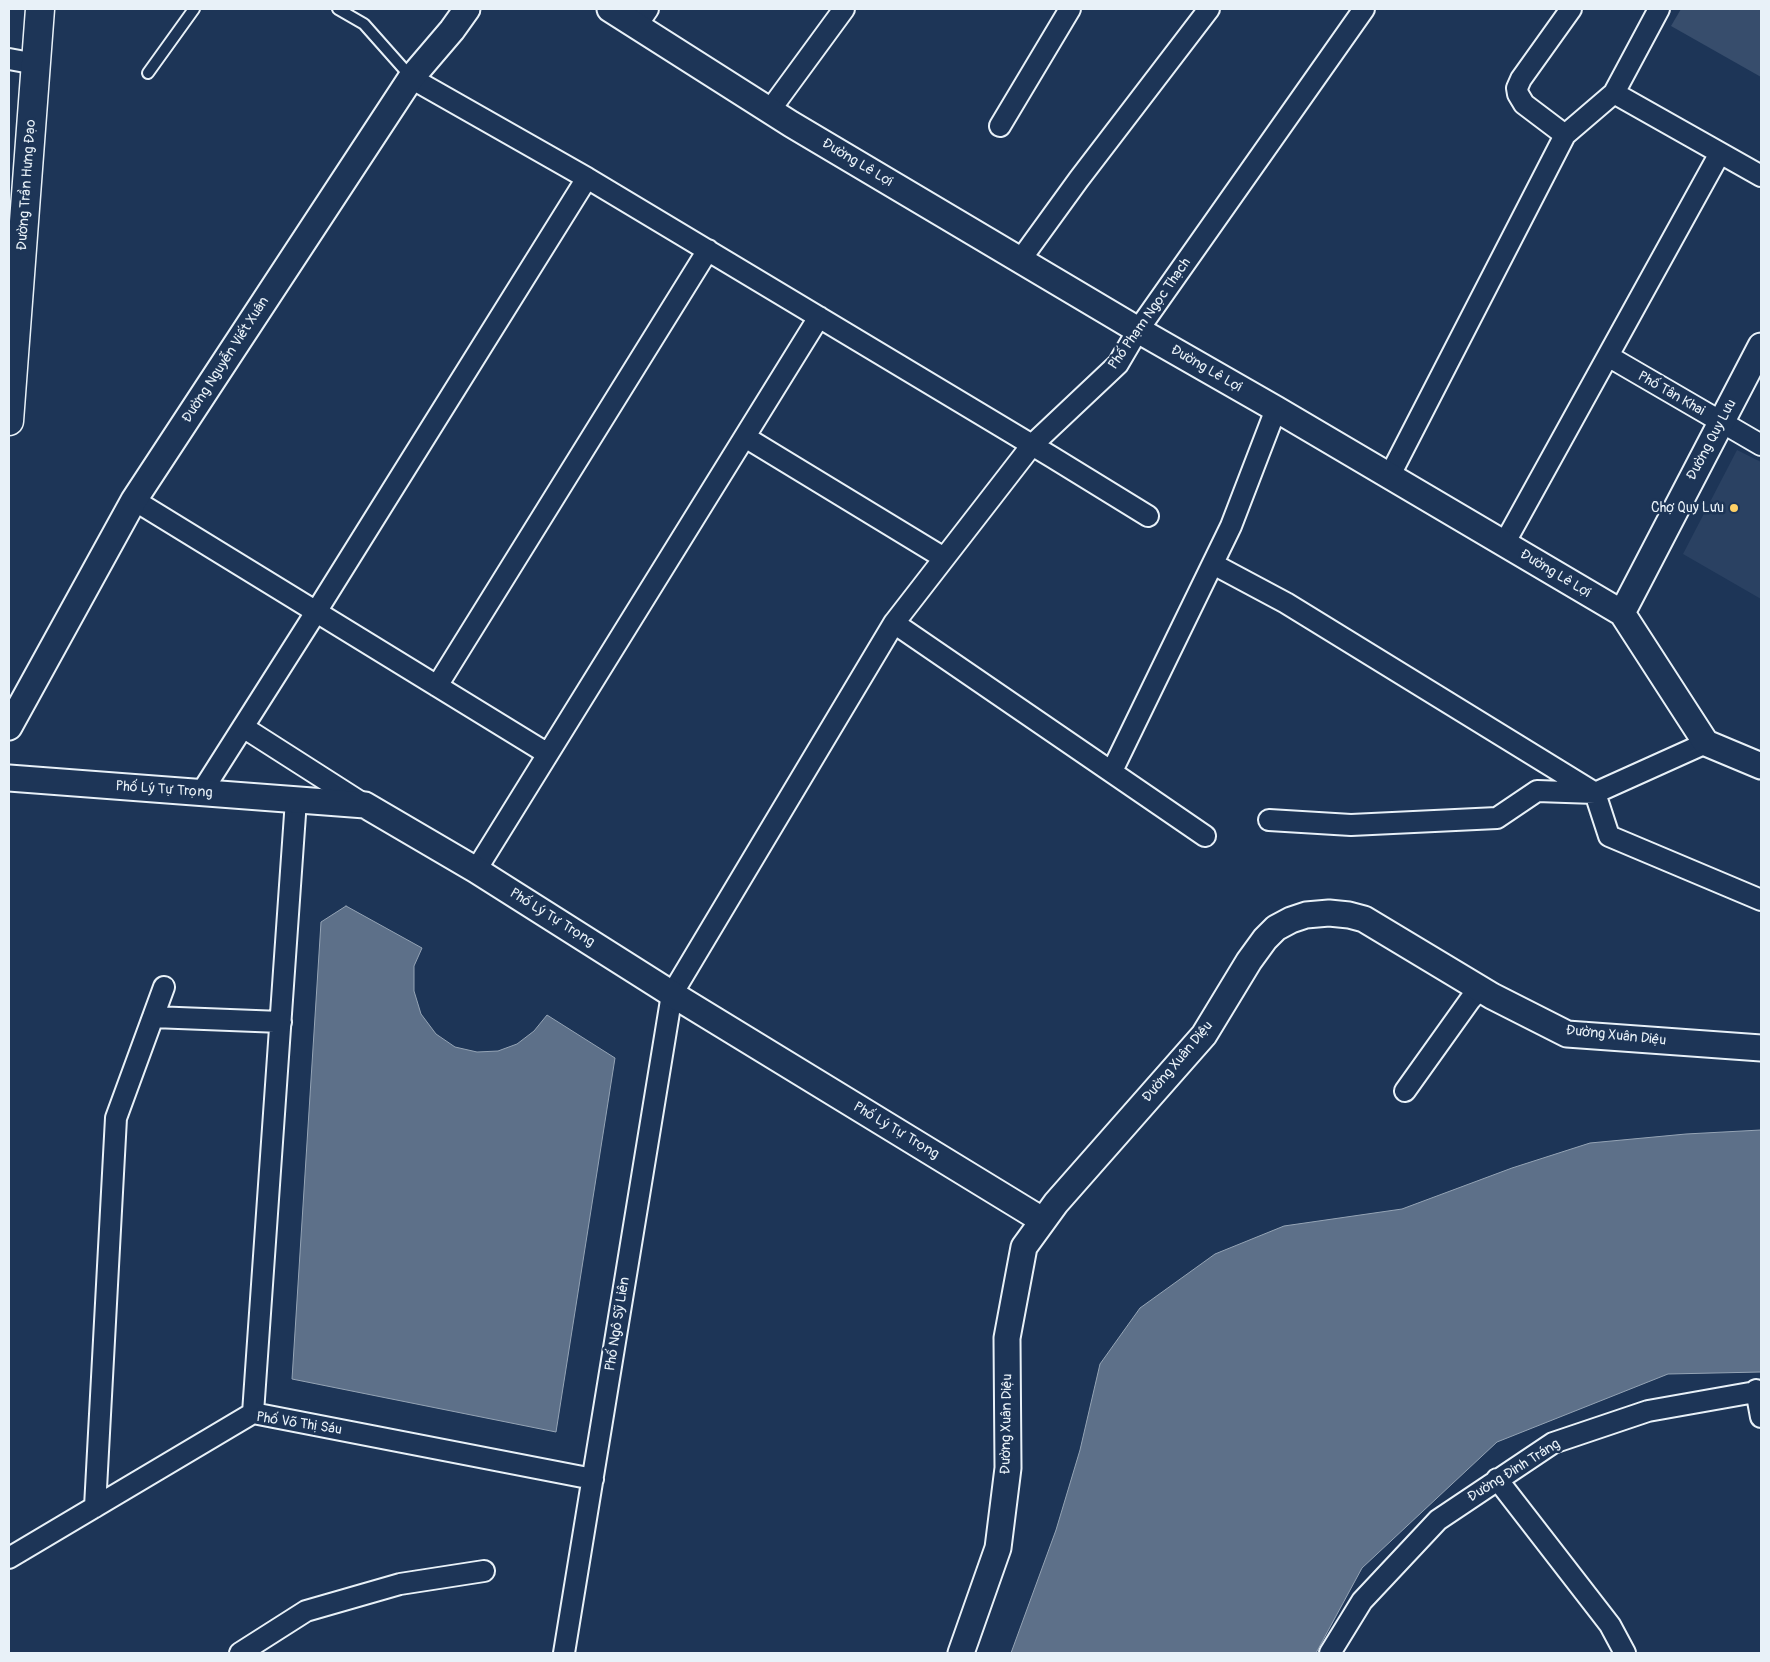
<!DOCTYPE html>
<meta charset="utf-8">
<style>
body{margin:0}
#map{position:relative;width:1770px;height:1662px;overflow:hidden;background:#1d3557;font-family:Pangolin,sans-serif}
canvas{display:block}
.frame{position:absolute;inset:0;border:10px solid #e8f1f8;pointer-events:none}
</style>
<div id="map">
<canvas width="1770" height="1662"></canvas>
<div class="frame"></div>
</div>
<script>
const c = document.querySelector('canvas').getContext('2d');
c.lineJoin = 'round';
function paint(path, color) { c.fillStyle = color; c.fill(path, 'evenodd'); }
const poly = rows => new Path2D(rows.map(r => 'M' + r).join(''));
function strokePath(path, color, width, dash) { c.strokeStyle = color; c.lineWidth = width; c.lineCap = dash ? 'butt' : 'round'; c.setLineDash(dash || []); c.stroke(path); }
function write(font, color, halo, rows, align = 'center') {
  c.font = font + ' Pangolin,sans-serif'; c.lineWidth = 5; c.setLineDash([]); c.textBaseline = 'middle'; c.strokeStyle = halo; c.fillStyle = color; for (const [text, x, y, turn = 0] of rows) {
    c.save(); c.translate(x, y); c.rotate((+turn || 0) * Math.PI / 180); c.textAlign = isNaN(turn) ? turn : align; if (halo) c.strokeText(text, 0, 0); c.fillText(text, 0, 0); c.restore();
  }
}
paint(poly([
 [1737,450,1761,462,1761,599,1683,554]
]), '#2a4162');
paint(poly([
 [1681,9,1761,9,1761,77,1671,26]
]), '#374d6c');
const water = poly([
 [346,906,422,948,414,966,414,991,421,1014,436,1034,455,1047,477,1052,498,1051,517,1044,534,1031,547,1015,615,1058,556,1432,292,1379,321,922,346,906],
 [1761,1130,1761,1372,1668,1374,1497,1442,1362,1568,1316,1653,1011,1653,1056,1530,1080,1450,1100,1364,1140,1308,1215,1254,1284,1226,1402,1209,1512,1168,1590,1143,1686,1134,1761,1130]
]);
paint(water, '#5d7089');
strokePath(water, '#95a4b5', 1);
const service = poly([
 [338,9,364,24,411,77],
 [148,73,194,9]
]);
const minor = poly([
 [637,25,648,9],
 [9,59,36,64],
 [411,78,587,178,1052,457,1148,516],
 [1614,93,1761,176],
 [770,110,844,9],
 [1000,126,1070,9],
 [1565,135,1524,104,1518,94,1517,88,1521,79,1571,9],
 [1021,259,1079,179,1209,9],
 [1608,356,1761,445],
 [745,437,944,558],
 [1389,477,1565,135,1614,93,1659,9],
 [134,500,548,754],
 [1504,544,1720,153],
 [1213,564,1286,603,1595,793,1609,836,1761,900],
 [894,623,1032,445,1118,364,1138,330,1364,9],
 [437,686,708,250],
 [243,727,365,805],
 [1112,771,1231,526,1276,409],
 [201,793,316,612,587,178],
 [1269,820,1351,825,1497,818,1537,791,1595,793,1706,743],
 [476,870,819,317],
 [153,1017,281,1022],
 [1405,1091,1470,1000,1480,989],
 [1756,1390,1761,1417],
 [253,1413,296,800],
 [1497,1479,1610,1625,1625,1653],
 [95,1507,116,1118,164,987],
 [9,1558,253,1413,593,1479],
 [240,1653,306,1611,400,1584,484,1571],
 [564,1653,672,994,894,623,1205,836],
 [1330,1653,1362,1601,1438,1520,1553,1443,1648,1411,1761,1391]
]);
const tertiary = poly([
 [610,9,791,124,1138,330,1276,409,1622,613,1706,743,1761,766],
 [1622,613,1761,346],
 [9,727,134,500,411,78,452,30,467,9],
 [9,778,365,805,476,870,672,994,1042,1220],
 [961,1653,998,1548,1008,1468,1007,1338,1024,1247,1056,1203,1204,1035,1249,961,1265,939,1276,928,1291,920,1306,915,1329,913,1349,915,1364,919,1492,996,1567,1034,1761,1048]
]);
const secondary = poly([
 [9,421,40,9]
]);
strokePath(service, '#e8f1f8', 14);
strokePath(minor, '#e8f1f8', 24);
strokePath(tertiary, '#e8f1f8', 29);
strokePath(secondary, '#e8f1f8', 31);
strokePath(service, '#1d3557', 10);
strokePath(minor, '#1d3557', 20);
strokePath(tertiary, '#1d3557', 25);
strokePath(secondary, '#1d3557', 28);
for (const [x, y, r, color] of [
 [1734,508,5,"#ffd166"]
]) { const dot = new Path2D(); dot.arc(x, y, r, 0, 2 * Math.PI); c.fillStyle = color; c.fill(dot); strokePath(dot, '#1d3557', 2); }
write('14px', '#e8f1f8', '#1d3557', [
 ["Đường Lê Lợi",857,163,31],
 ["Đường Trần Hưng Đạo",27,185,-86],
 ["Phố Phạm Ngọc Thạch",1150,314,-55],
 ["Đường Nguyễn Viết Xuân",226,360,-57],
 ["Đường Lê Lợi",1206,369,30],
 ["Phố Tân Khai",1671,394,30],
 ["Đường Quy Lưu",1712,440,-62],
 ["Đường Lê Lợi",1555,574,31],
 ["Phố Lý Tự Trọng",164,790,4],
 ["Phố Lý Tự Trọng",552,918,32],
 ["Đường Xuân Diệu",1616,1036,6],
 ["Đường Xuân Diệu",1178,1062,-50],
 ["Phố Lý Tự Trọng",896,1131,31],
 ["Phố Ngô Sỹ Liên",618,1324,-81],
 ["Phố Võ Thị Sáu",299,1424,9],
 ["Đường Xuân Diệu",1007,1424,-89],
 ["Đường Đinh Tráng",1514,1471,-32]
]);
write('14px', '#e8f1f8', '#1d3557', [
 ["Chợ Quy Lưu",1724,508]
], 'right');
</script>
